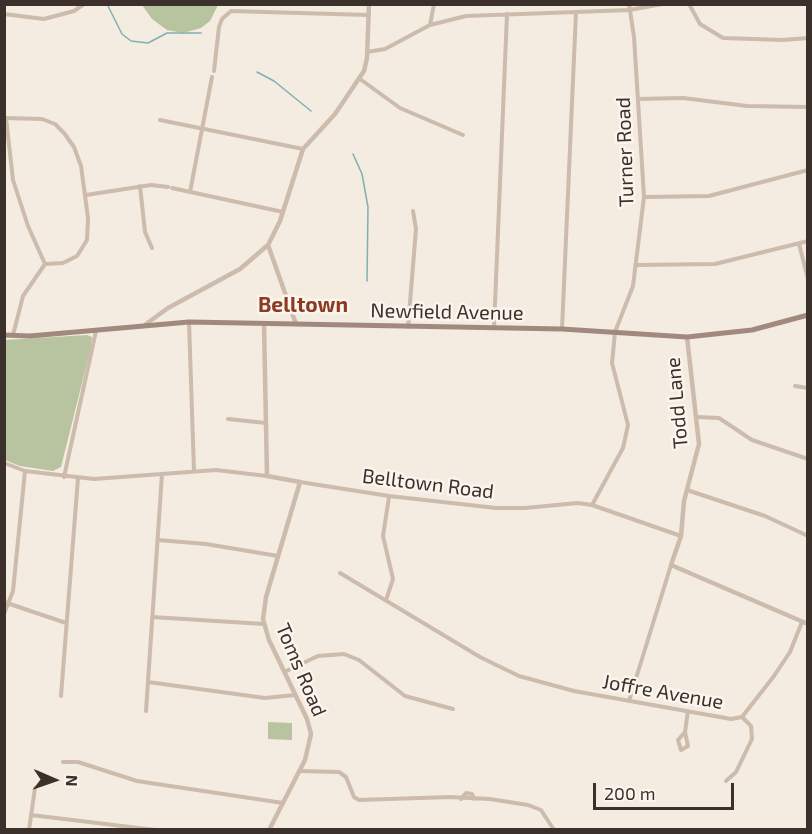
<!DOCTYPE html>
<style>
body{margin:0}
#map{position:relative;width:812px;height:834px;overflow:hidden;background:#f4ebe1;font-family:"Exo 2",sans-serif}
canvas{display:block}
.frame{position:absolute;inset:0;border:6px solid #3b302b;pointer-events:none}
.north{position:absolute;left:24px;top:750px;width:60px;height:60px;-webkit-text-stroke:4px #fbf5ee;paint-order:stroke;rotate:92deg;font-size:16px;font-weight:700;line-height:24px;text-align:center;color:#3b302b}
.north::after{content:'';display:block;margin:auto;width:21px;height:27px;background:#3b302b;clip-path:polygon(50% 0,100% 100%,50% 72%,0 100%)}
.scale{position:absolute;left:593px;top:783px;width:141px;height:27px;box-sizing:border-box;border:3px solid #3b302b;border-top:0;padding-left:8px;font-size:18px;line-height:21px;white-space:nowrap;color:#3b302b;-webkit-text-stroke:4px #fbf5ee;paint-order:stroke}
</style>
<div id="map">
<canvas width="812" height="834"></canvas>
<div class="frame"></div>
<div class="north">N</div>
<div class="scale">200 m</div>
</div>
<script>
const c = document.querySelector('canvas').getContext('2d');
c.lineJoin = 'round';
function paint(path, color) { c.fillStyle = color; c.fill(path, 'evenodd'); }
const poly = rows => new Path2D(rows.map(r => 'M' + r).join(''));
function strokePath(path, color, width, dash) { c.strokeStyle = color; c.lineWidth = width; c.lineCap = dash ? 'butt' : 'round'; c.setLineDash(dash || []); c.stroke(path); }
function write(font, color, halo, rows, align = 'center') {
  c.font = font + ' "Exo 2",sans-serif'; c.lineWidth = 5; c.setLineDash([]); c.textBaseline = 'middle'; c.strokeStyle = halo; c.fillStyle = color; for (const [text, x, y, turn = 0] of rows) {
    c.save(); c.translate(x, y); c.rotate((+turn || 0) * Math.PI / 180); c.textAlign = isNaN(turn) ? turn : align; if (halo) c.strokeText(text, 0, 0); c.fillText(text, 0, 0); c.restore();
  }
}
paint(poly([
 [142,5,218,5,210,21,201,28,183,33,167,30,152,19],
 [87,335,92,337,91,347,61,467,53,471,20,466,5,460,4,340],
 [268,722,292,723,292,740,268,739]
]), '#b8c4a0');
strokePath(poly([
 [107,4,122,34,131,41,148,43,167,33,201,33],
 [257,72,274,81,311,111],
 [353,154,362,174,368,207,367,281]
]), '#7fb0b2', 1.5);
strokePath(poly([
 [689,4,700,24,723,38,783,40,808,38],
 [4,14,44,19,74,11,84,4],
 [430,25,434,4],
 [367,52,385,49,430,25,466,16,630,10,662,4],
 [214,71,219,27,222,19,231,11,368,15],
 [360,79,400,108,463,135],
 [638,99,683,98,747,106,808,107],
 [4,118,42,119,55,124,64,133,74,147,81,166,88,218,87,240,77,256,63,263,45,264,23,296,13,335],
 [6,118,13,180,28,226,45,264],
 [160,120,303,149],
 [140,186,145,232,152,248],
 [172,188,283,212],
 [190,192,212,77],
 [86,195,151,185,168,187],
 [644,197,709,196,808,170],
 [799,244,808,279],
 [636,265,715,264,808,241],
 [189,322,194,471],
 [408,327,416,229,413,211],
 [494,328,507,14],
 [562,329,576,12],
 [795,386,808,388],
 [697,417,719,418,752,440,808,459],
 [228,419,266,423],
 [4,463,25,471,94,479,216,470,267,476],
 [64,477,96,331],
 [300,482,389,496,496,508,525,508,578,503,592,505,623,448,628,425,612,363,615,332,633,286,644,197,634,37,629,4],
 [687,490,765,516,808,536],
 [592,505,681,536],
 [158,540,206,544,278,556],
 [340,573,480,657,519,676,574,691,731,719,742,717,774,676,790,652,802,622],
 [386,600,393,579,383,536,389,497],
 [4,602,66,623],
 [4,614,13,591,25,471],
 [152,617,264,624],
 [284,672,318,656,344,654,359,660,405,696,453,709],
 [148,682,265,698,295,695],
 [61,696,78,478],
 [629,701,671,565],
 [146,711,162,474],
 [685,732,678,740,681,750,688,746,685,732,688,711],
 [63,762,78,762,137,781,283,803],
 [300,771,339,772,346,777,354,797,359,800,450,797,490,799,528,805,541,810,554,830],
 [726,781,736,772,752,739,751,726,742,717],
 [461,799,466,793,472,794,474,799],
 [31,815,155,830],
 [29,830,35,788]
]), '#cdbbac', 4);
strokePath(poly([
 [268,245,296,324],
 [146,324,168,308,240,269,268,245,280,221,303,149,335,114,364,71,367,58,369,4],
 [264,324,267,476,300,482,266,597,263,619,269,640,307,719,311,734,305,760,269,830],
 [687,337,699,444,684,501,681,536,671,565,808,624]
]), '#cdbbac', 4.5);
strokePath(poly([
 [4,335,30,336,189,322,562,329,687,337,752,330,808,315]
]), '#a18a7d', 5);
write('20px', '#3b302b', '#fbf5ee', [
 ["Turner Road",625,152,-92],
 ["Newfield Avenue",447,312,1],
 ["Todd Lane",677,403,-95],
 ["Belltown Road",428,484,7],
 ["Toms Road",301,670,67],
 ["Joffre Avenue",663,692,10]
]);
write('bold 21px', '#8c3b22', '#fbf5ee', [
 ["Belltown",303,305]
]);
</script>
